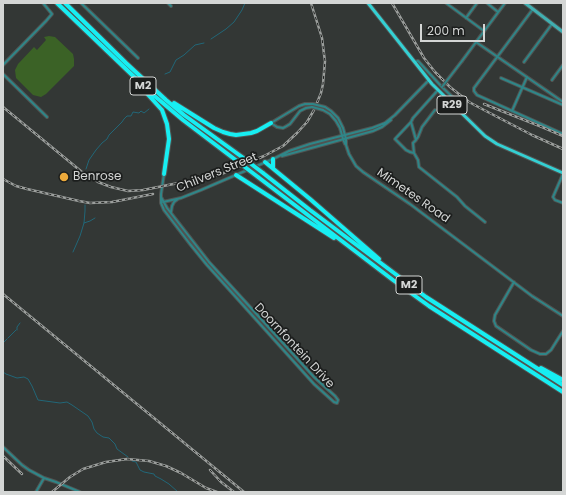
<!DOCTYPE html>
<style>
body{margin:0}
#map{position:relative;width:566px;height:495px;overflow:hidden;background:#333735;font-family:Poppins,sans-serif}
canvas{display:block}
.frame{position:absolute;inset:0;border:4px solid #d4d6d5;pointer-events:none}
.scale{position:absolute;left:420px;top:24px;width:65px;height:18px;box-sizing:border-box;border:2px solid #d4d6d5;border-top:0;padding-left:5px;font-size:12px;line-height:14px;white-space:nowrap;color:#d4d6d5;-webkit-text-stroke:3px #1c1e1d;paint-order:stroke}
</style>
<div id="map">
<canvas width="566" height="495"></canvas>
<div class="frame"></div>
<div class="scale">200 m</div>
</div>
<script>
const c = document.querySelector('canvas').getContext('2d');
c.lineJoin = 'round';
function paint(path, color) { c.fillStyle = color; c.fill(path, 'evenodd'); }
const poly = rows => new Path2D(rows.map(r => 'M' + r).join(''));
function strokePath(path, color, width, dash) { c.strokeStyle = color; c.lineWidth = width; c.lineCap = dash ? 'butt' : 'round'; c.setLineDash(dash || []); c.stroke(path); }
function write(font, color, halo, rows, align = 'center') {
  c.font = font + ' Poppins,sans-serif'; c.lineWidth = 3.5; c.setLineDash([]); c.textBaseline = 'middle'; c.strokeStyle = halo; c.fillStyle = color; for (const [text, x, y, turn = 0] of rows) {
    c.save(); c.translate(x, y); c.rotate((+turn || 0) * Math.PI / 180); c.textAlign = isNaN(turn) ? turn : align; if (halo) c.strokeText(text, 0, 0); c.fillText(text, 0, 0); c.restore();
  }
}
paint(poly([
 [49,36,55,37,73,54,74,59,74,66,46,94,41,97,33,95,16,78,15,70,18,64,34,47,37,50,46,40,44,37]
]), '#3b6226');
strokePath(poly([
 [211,39,226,29,234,22,242,10,245,3],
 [165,74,170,72,176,60,184,55,195,45,204,43],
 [86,169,89,160,96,150,102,143,107,139,109,135,122,122,124,119,127,116,131,116,133,112,139,113,141,111,144,113,149,109],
 [84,223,90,221,95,218],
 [73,252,80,236,84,223,85,211,85,205],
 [17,330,17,327,20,323],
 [8,338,16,330],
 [3,343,7,339],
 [3,372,6,374,17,378,24,377,28,379,32,386,38,400,60,403,67,402,72,405,88,416,92,422,94,429,97,433,103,437,109,438,115,444,117,449,128,457],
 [132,461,136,462,140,470,144,472,154,474,155,476,161,479,169,484,178,492]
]), '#226778', 1);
const minor = poly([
 [81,3,138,58],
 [168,3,171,6],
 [446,3,484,31],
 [487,3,498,12],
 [533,9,474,88,474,91,477,95,563,134],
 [466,18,477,3],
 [476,42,563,102],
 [462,61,505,3],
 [415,62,418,61,419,62,442,87,463,107,464,110,460,112],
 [524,62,552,24],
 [3,65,46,21,52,14,43,3],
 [3,74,47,117],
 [501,78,563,105],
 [552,80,563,65],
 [438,90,413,118,411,122,416,140,413,143,414,153,418,160,419,167,457,197,465,206,485,222],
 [312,107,306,108,300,111,290,124,285,127,283,128,277,127,271,123,299,106,305,104,313,104],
 [325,107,331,111,338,118,343,128,346,139,346,145,349,154,356,166,363,172,410,204,532,296,563,316],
 [323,110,330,114,336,121,340,128,343,139,345,144],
 [512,111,527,77],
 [395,115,429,80],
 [411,122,395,139,406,150,410,152,414,153],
 [416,140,418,137,422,127,435,110],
 [282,156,373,131,382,127,391,120],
 [563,174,553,197,555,200,563,203],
 [161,197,167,208,209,262,314,377,335,396,338,400,337,403,334,402,314,384,207,265,190,244,164,210,161,203,161,194,164,174],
 [163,202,181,198,201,190,273,159,289,151,310,144,372,128,385,123,395,115],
 [171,212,172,206,174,202,178,199],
 [514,282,495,315,494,321,496,326,531,350,540,354,546,354,551,350,563,331],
 [3,447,22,465,29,470,44,478,56,482,80,492],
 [36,492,44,478]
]);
const secondary = poly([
 [525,3,563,32]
]);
const primary = poly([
 [368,3,432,84,485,136,497,144,563,173]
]);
const motorway = poly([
 [57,3,151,93,183,120,237,161],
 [65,3,126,63,166,100,184,115,242,157],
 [143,89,162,110,167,124,169,139,164,174],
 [174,103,214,128,223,132,230,134,236,135,251,133,257,131,271,123],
 [273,159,273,168],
 [265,162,310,199,379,259],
 [263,173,310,210,426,297,563,385],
 [236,175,334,238],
 [258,177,393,280,429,306,563,392],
 [541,368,563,380]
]);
strokePath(minor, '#505452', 4);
strokePath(secondary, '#505452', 5);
strokePath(primary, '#505452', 5);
strokePath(motorway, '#505452', 6);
strokePath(minor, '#2f8688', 2);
strokePath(secondary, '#40afb1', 3);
strokePath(primary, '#34d0d3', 3);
strokePath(motorway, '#17eef2', 4);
const rail = poly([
 [392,3,424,58,435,72,450,87,469,102,484,110,532,135,563,149],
 [484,104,542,127,563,136],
 [3,107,82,172,98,182,111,187,128,191,143,190,219,175,264,156,283,146,297,133,307,122,314,110,321,93,323,84,325,61,324,54,322,38,311,3],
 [3,179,16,186,27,189,79,201,90,203,112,202,153,194],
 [3,294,244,492],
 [3,456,22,474],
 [210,470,221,482,234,492],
 [52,492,70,477,83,469,106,462,127,459,149,461,166,466,181,473,206,488,217,492]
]);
strokePath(rail, '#9b9e9c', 2.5);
strokePath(rail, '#1c1e1d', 1, [3]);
const minorBridge = poly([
 [442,87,462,61],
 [313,104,325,107],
 [312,107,323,110]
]);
const motorwayBridge = poly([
 [242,157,263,173],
 [237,161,258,177]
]);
strokePath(minorBridge, '#505452', 4, []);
strokePath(motorwayBridge, '#505452', 6, []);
strokePath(minorBridge, '#2f8688', 2);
strokePath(motorwayBridge, '#17eef2', 4);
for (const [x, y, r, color] of [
 [64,177,5,"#eca93b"]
]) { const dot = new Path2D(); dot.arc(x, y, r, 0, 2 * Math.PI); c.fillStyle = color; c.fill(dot); strokePath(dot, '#1c1e1d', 1.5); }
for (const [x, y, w] of [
 [143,86,26],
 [452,105,30],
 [409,285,26]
]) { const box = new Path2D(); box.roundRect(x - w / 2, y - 9, w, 18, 3); c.fillStyle = '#1c1e1d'; c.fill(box); strokePath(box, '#d4d6d5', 1); }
write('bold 11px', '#d4d6d5', null, [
 ["M2",143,86],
 ["R29",452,105],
 ["M2",409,285]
]);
write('12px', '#d4d6d5', '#1c1e1d', [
 ["Chilvers Street",217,173,-22],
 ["Mimetes Road",413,196,35],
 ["Doornfontein Drive",294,346,47]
]);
write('12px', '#d4d6d5', '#1c1e1d', [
 ["Benrose",73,177]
], 'left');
</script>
